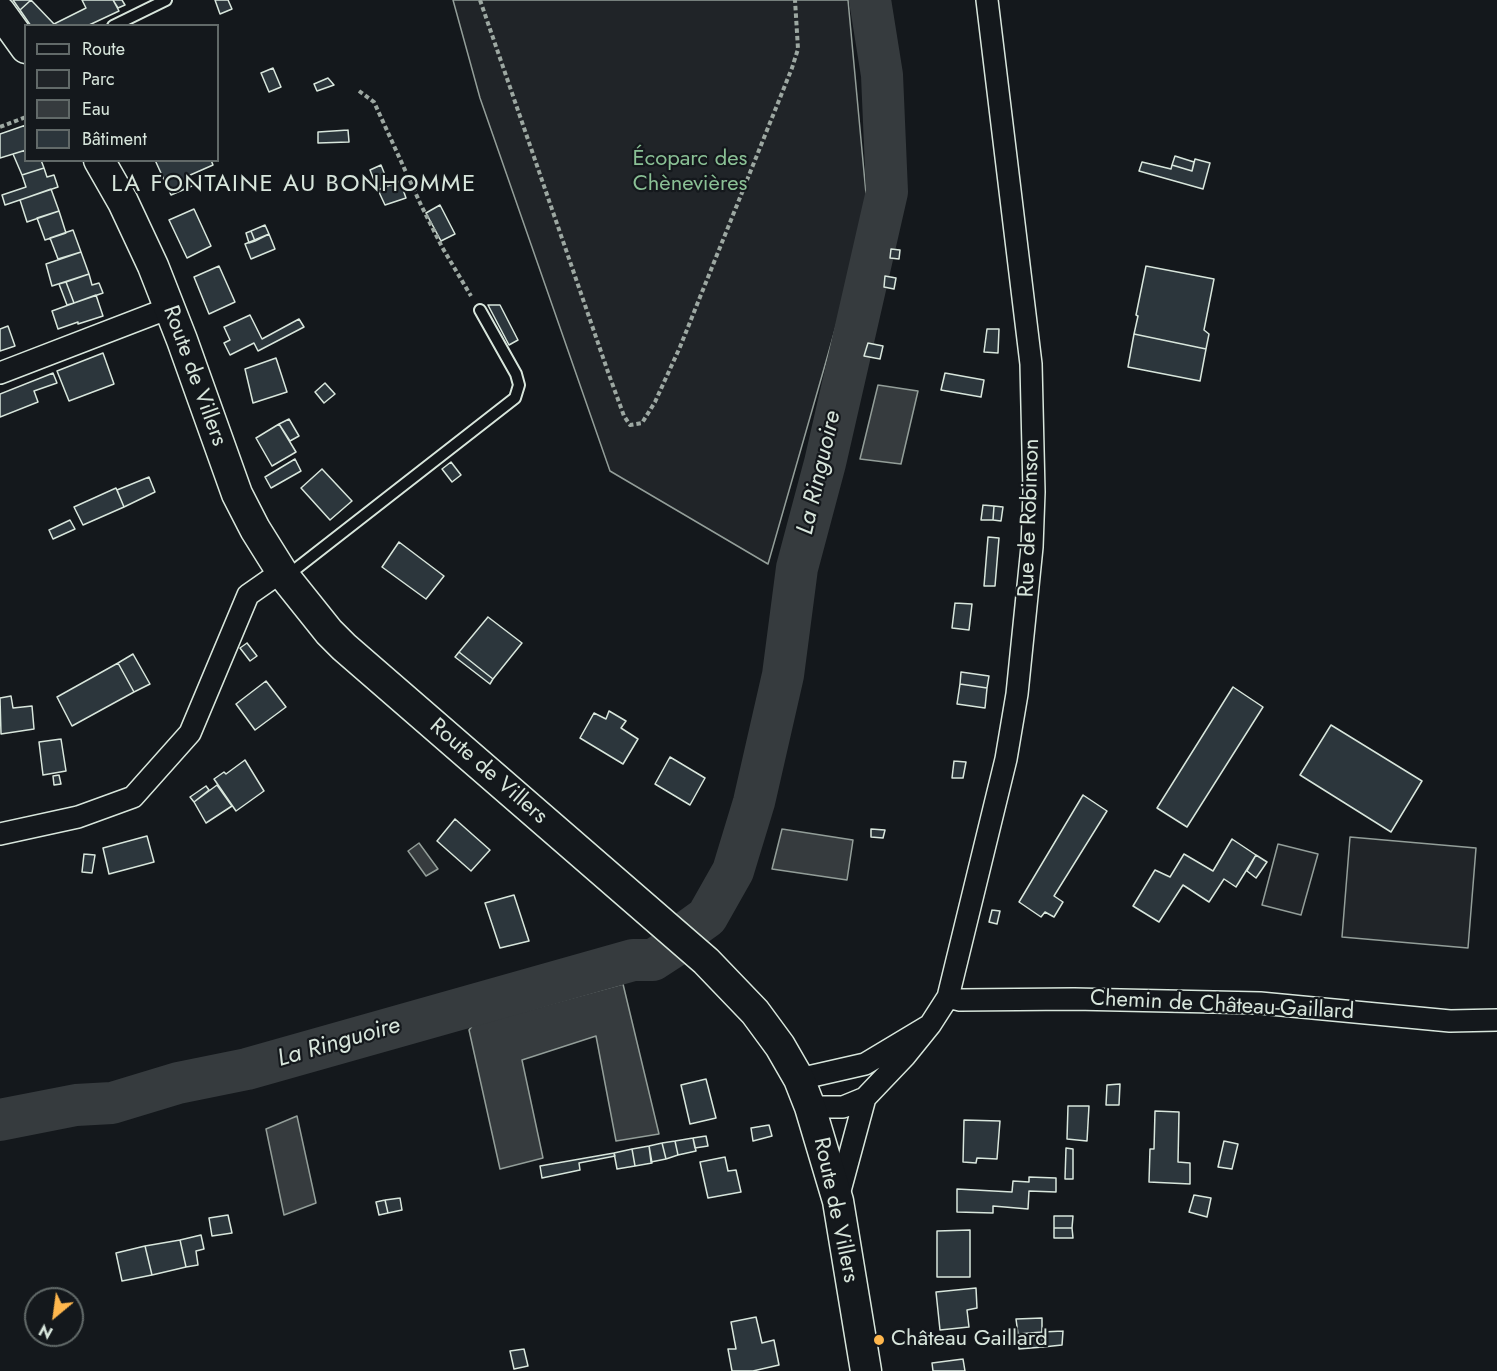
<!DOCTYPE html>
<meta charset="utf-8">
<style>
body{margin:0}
#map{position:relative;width:1497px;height:1371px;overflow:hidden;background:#14181c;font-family:Jost,sans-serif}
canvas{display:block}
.legend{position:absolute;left:24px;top:24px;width:195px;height:138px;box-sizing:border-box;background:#14181c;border:2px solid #626a69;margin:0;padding:8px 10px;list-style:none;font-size:18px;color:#d8e6dc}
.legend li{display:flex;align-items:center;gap:12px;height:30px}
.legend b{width:30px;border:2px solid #626a69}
.north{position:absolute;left:24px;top:1287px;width:60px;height:60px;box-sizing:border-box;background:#14181c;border:2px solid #626a69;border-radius:50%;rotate:209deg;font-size:16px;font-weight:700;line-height:24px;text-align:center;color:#d8e6dc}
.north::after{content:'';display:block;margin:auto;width:21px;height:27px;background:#ffb74d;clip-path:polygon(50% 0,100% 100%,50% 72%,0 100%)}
</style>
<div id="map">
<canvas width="1497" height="1371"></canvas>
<ul class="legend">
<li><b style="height:8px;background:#14181c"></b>Route</li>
<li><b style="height:16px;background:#202428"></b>Parc</li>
<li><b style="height:16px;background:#363b3e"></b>Eau</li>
<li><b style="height:16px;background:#2c363c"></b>Bâtiment</li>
</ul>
<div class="north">N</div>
</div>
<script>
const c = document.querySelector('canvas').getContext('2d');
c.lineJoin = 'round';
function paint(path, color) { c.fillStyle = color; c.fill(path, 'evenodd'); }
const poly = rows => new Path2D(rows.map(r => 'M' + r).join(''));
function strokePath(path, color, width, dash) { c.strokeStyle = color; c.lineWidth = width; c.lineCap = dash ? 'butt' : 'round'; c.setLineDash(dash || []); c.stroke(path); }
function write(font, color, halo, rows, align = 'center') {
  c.font = font + ' Jost,sans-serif'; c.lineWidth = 4.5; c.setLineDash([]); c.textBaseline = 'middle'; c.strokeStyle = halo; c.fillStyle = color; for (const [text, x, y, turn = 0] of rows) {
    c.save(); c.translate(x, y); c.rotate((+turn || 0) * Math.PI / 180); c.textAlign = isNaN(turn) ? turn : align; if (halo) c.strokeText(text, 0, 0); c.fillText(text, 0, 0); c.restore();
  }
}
const green = poly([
 [453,0,848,0,868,215,768,564,610,471,480,98,453,0],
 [1350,837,1476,848,1468,948,1342,937,1350,837],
 [1278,844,1318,854,1301,915,1262,905,1278,844]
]);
paint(green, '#202428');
strokePath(green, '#939e99', 1.5);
const water = poly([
 [878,385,918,391,901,464,860,459,878,385],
 [782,829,853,840,847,880,772,869,782,829],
 [419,843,438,869,426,876,408,851,419,843],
 [623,984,659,1134,616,1141,596,1036,522,1060,543,1158,500,1169,469,1030,473,1025,623,984],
 [297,1116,316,1203,284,1215,266,1129,297,1116]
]);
paint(water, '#363b3e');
strokePath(water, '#939e99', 1.5);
strokePath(poly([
 [689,930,707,917,733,871,754,802,783,675,797,568,825,463,887,192,882,75,870,0],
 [0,1120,76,1105,112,1103,178,1083,247,1069,633,960,653,960,673,947]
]), '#363b3e', 42);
const building = poly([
 [13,0,31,0,20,10,13,0],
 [31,0,54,24,86,8,82,0,113,0,119,11,87,26,31,26,20,10,31,0],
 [113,0,122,0,125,5,118,8,113,0],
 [215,0,228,0,232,9,220,14,215,0],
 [273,68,281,87,269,92,261,73,273,68],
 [328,78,334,85,317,91,314,84,328,78],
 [26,125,26,150,0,158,0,134,26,125],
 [348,130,349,142,318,143,318,132,348,130],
 [26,150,26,160,41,160,44,168,22,175,13,154,26,150],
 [1175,156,1194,162,1192,171,1172,165,1175,156],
 [1195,159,1210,163,1203,189,1139,171,1142,162,1171,169,1172,165,1192,171,1195,159],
 [155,160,211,160,213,165,188,176,192,186,171,195,155,160],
 [381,165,389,185,378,190,370,170,381,165],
 [44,168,47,177,54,175,58,187,5,205,2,195,26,187,22,175,44,168],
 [400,181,406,198,385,205,378,190,400,181],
 [51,189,59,211,27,222,20,200,51,189],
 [440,205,455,234,441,241,426,213,440,205],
 [194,209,211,246,187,258,169,220,194,209],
 [59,211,66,233,45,240,37,218,59,211],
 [265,225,269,234,255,241,251,231,265,225],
 [73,230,81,252,58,259,50,238,73,230],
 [251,231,255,241,249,243,246,233,251,231],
 [269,234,275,249,251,259,245,244,269,234],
 [891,249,900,250,899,259,890,258,891,249],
 [81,252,89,274,52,286,46,264,81,252],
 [219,266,235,302,209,314,194,277,219,266],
 [1146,266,1214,279,1204,330,1209,334,1206,349,1134,334,1138,316,1136,315,1146,266],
 [89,274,92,285,99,283,103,293,74,303,66,282,89,274],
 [885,276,896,278,894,289,884,287,885,276],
 [66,282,74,303,67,305,59,284,66,282],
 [96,295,103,316,78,324,78,322,58,329,52,311,96,295],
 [488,305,500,305,518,340,509,345,488,305],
 [250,315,262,339,299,319,304,327,258,351,254,343,230,355,224,343,230,340,224,327,250,315],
 [8,326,15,346,0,351,0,329,8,326],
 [987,329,999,329,998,353,984,352,987,329],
 [1134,334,1206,349,1200,381,1128,367,1134,334],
 [868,343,883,346,880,359,864,356,868,343],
 [103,353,114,384,69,401,57,371,103,353],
 [276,358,287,392,253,403,245,369,276,358],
 [53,373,57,383,34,391,38,402,0,417,0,394,53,373],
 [945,373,984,380,981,397,941,390,945,373],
 [325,383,335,394,324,403,315,392,325,383],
 [289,419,299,436,290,441,279,424,289,419],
 [279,424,296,452,272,466,256,438,279,424],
 [295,459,301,471,271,488,265,477,295,459],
 [451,462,461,475,452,482,442,469,451,462],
 [322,469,352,501,330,520,301,488,322,469],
 [149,477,155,492,124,507,117,490,149,477],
 [116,488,124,507,83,525,74,507,116,488],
 [983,505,994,506,993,520,981,520,983,505],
 [994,506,1003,507,1001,521,993,520,994,506],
 [70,520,75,529,53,539,49,530,70,520],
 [988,537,999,538,995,586,984,586,988,537],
 [399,542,444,576,426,599,382,567,399,542],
 [955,603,972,604,969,630,952,628,955,603],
 [488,617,522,643,493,679,459,652,488,617],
 [247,643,257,656,250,661,240,648,247,643],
 [459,652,493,679,490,684,455,657,459,652],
 [133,654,150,684,134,692,118,663,133,654],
 [118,663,134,692,72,726,57,697,118,663],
 [961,672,989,676,987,688,960,684,961,672],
 [266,681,286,707,255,730,236,704,266,681],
 [960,684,987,688,985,708,957,704,960,684],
 [1233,687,1263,707,1187,827,1157,808,1233,687],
 [11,696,13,708,32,706,34,729,1,734,0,698,11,696],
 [609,711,626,721,621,728,638,739,623,764,580,738,594,713,606,719,609,711],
 [1331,725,1422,781,1391,832,1300,775,1331,725],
 [61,739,66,771,43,775,39,742,61,739],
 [670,757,705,778,690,805,655,784,670,757],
 [245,760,264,791,236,811,214,779,224,772,226,774,245,760],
 [954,761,966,762,963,778,952,778,954,761],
 [59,775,61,784,54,785,53,776,59,775],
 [217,785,232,806,206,823,194,802,217,785],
 [206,786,209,790,194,802,190,797,206,786],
 [1083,795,1107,811,1054,896,1063,902,1054,917,1045,912,1041,917,1019,902,1083,795],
 [455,819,490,850,471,871,437,841,455,819],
 [871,829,885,830,883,838,871,837,871,829],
 [147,836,154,862,109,874,103,848,147,836],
 [1232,839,1256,855,1236,887,1224,879,1209,902,1183,885,1159,922,1133,906,1155,870,1170,877,1184,854,1213,871,1232,839],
 [84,854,95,855,92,873,82,872,84,854],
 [1256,855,1267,862,1256,878,1247,871,1256,855],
 [514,895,529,941,500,948,485,903,514,895],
 [992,910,1000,911,997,924,989,922,992,910],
 [706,1079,716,1118,690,1124,681,1085,706,1079],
 [1120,1084,1119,1105,1106,1105,1107,1085,1120,1084],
 [1068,1106,1089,1106,1087,1141,1067,1139,1068,1106],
 [1155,1111,1179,1112,1178,1162,1190,1163,1190,1184,1149,1182,1150,1149,1154,1149,1155,1111],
 [964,1120,1000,1121,997,1159,977,1158,976,1163,963,1162,964,1120],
 [769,1125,772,1136,753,1141,751,1128,769,1125],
 [706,1136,708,1146,695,1148,693,1138,706,1136],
 [693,1138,696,1151,678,1155,675,1141,693,1138],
 [675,1141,678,1155,666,1159,662,1143,675,1141],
 [1224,1141,1238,1144,1232,1169,1218,1167,1224,1141],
 [662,1143,666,1159,651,1162,649,1146,662,1143],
 [649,1146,652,1163,635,1166,632,1149,649,1146],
 [1066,1148,1073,1149,1073,1179,1065,1179,1066,1148],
 [632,1149,635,1166,617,1169,614,1153,632,1149],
 [614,1153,615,1156,579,1163,580,1170,542,1178,540,1166,614,1153],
 [725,1157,728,1171,736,1170,741,1192,708,1198,700,1162,725,1157],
 [1029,1177,1056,1178,1056,1192,1029,1191,1028,1209,993,1206,993,1213,957,1212,957,1189,1012,1192,1013,1181,1029,1182,1029,1177],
 [1194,1195,1211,1198,1207,1217,1189,1212,1194,1195],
 [400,1198,402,1210,388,1213,385,1200,400,1198],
 [385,1200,388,1213,379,1215,376,1202,385,1200],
 [228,1215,232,1233,212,1236,209,1218,228,1215],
 [1054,1216,1073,1216,1072,1228,1054,1228,1054,1216],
 [1054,1228,1072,1228,1073,1238,1054,1238,1054,1228],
 [970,1230,970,1277,937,1277,937,1231,970,1230],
 [201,1235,204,1249,196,1251,198,1265,186,1267,180,1240,201,1235],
 [180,1240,186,1267,152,1275,145,1246,180,1240],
 [145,1246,152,1275,122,1281,116,1253,145,1246],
 [976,1288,977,1308,967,1310,969,1327,940,1330,936,1292,976,1288],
 [756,1317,762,1343,774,1340,779,1365,753,1371,732,1371,728,1349,736,1349,731,1322,756,1317],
 [1042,1318,1042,1332,1018,1334,1016,1319,1042,1318],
 [1063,1331,1062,1345,1043,1347,1042,1332,1063,1331],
 [1042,1332,1043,1347,1019,1349,1018,1334,1042,1332],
 [524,1349,528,1366,514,1369,510,1351,524,1349],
 [963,1359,965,1371,933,1371,932,1363,963,1359]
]);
paint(building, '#2c363c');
strokePath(building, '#d8e6dc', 1.5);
const lane = poly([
 [113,26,166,0],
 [288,575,515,398,519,385,516,374,480,310]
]);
const street = poly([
 [0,373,169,308],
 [0,834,78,817,133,797,190,733,248,595,281,572],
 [948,997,960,1000,1074,999,1260,1003,1450,1021,1497,1020],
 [930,1025,948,997,1006,759,1017,694,1032,547,1034,492,1031,364,987,0],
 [799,1079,865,1064,930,1025,905,1056,865,1098,843,1107,810,1107],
 [838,1198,865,1098]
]);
const secondary = poly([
 [0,12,26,48],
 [99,160,123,202,153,266,182,340,237,494,255,529,285,577,329,632,344,647,706,961,755,1012,780,1046,799,1079,810,1107,838,1201,866,1371]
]);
strokePath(lane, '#d8e6dc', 14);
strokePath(street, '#d8e6dc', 24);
strokePath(secondary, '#d8e6dc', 33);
strokePath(poly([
 [480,0,608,372,624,416,630,425,642,423,655,402,680,347,792,68,798,49,795,0],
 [359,91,374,102,421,205,442,247,471,296],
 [0,127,26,117]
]), '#9da8a2', 4, [4.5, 3]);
strokePath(lane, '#14181c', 10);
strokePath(street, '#14181c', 21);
strokePath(secondary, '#14181c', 30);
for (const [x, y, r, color] of [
 [879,1340,6,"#ffb74d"]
]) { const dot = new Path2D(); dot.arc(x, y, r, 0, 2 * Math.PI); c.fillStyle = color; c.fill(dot); strokePath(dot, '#14181c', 2); }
write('22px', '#8ac095', '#14181c', [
 ["Écoparc des",690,160],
 ["Chènevières",690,185]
]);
write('22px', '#d8e6dc', '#14181c', [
 ["Route de Villers",194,376,70],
 ["Rue de Robinson",1030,518,-88],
 ["Route de Villers",488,772,41],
 ["Chemin de Château-Gaillard",1222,1006,3],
 ["Route de Villers",835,1210,78]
]);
write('22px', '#d8e6dc', '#14181c', [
 ["Château Gaillard",891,1340]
], 'left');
c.letterSpacing = '1.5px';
write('24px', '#d8e6dc', '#14181c', [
 ["LA FONTAINE AU BONHOMME",294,185]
]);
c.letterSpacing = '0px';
write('italic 24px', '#d8e6dc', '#14181c', [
 ["La Ringuoire",820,473,-77],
 ["La Ringuoire",339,1043,-16]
]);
</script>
